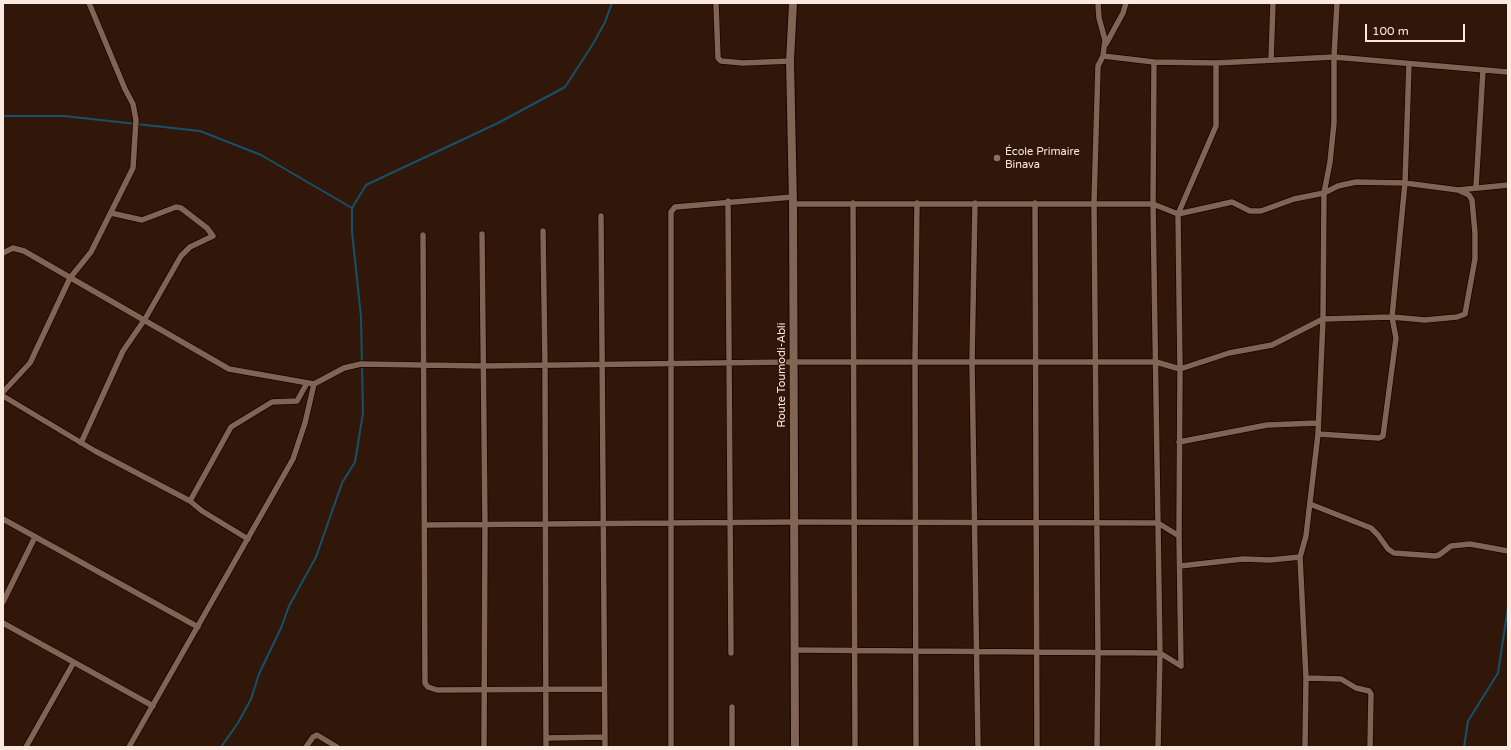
<!DOCTYPE html>
<meta charset="utf-8">
<style>
body{margin:0}
#map{position:relative;width:1511px;height:750px;overflow:hidden;background:#301709;font-family:"Varela Round",sans-serif}
canvas{display:block}
.frame{position:absolute;inset:0;border:4px solid #fbe9e0;pointer-events:none}
.scale{position:absolute;left:1365px;top:24px;width:100px;height:18px;box-sizing:border-box;border:2px solid #fbe9e0;border-top:0;padding-left:5px;font-size:12px;line-height:14px;white-space:nowrap;color:#fbe9e0;-webkit-text-stroke:3px #301709;paint-order:stroke}
</style>
<div id="map">
<canvas width="1511" height="750"></canvas>
<div class="frame"></div>
<div class="scale">100 m</div>
</div>
<script>
const c = document.querySelector('canvas').getContext('2d');
c.lineJoin = 'round';
const poly = rows => new Path2D(rows.map(r => 'M' + r).join(''));
function strokePath(path, color, width, dash) { c.strokeStyle = color; c.lineWidth = width; c.lineCap = dash ? 'butt' : 'round'; c.setLineDash(dash || []); c.stroke(path); }
function write(font, color, halo, rows, align = 'center') {
  c.font = font + ' "Varela Round",sans-serif'; c.lineWidth = 3; c.setLineDash([]); c.textBaseline = 'middle'; c.strokeStyle = halo; c.fillStyle = color; for (const [text, x, y, turn = 0] of rows) {
    c.save(); c.translate(x, y); c.rotate((+turn || 0) * Math.PI / 180); c.textAlign = isNaN(turn) ? turn : align; if (halo) c.strokeText(text, 0, 0); c.fillText(text, 0, 0); c.restore();
  }
}
strokePath(poly([
 [3,116,64,116,200,131,261,155,352,208],
 [221,747,238,723,251,699,259,674,281,628,289,606,316,557,342,483,355,462,363,413,361,317,352,232,352,208,366,185,498,123,565,87,593,44,605,22,612,3],
 [1464,747,1468,721,1498,673,1508,607]
]), '#16516c', 2);
const street = poly([
 [716,3,718,58,721,61,743,63,790,61],
 [1098,3,1099,18,1105,40,1103,56,1154,62,1216,63,1334,57,1337,3],
 [1106,44,1123,13,1126,3],
 [1271,60,1273,3],
 [1154,62,1153,204,1160,653,1158,747],
 [1409,64,1405,183,1458,190,1508,185],
 [1476,187,1483,70],
 [728,201,731,653],
 [853,203,855,747],
 [975,203,972,362,978,747],
 [1035,203,1037,747],
 [601,216,605,747],
 [543,231,545,365,546,747],
 [482,234,485,525,484,747],
 [423,235,425,683,428,687,437,690,604,689],
 [3,253,13,248,24,251,229,369,314,384,344,368,361,364,483,366,793,362,1156,362,1180,369,1229,353,1272,345,1323,319,1392,317,1405,183,1356,182,1338,186,1324,193,1294,199,1261,211,1250,211,1232,202,1178,214,1153,204,793,204],
 [3,392,30,363,70,278,91,252,133,168,136,120,133,104,125,89,89,3],
 [3,396,95,451,190,501,202,511,248,539],
 [1318,434,1379,438,1383,436,1396,338,1392,317,1425,320,1457,317,1465,314,1475,259,1475,233,1472,200,1469,195,1458,190],
 [1179,442,1267,425,1318,423],
 [81,443,123,351,145,319,181,256,190,247,213,236,207,228,181,208,176,207,142,220,111,213],
 [190,501,231,427,272,402,297,401,307,383],
 [1310,504,1371,528,1378,535,1388,549,1394,553,1435,556,1439,555,1451,546,1470,544,1508,551],
 [3,519,198,627],
 [425,525,794,522,1158,523,1179,536],
 [1180,566,1243,559,1270,560,1300,557],
 [3,602,35,537],
 [3,623,153,706],
 [795,650,1160,653,1181,666],
 [1181,666,1179,536,1180,369,1178,214,1216,126,1216,63],
 [1306,678,1341,679,1356,688,1369,691,1371,694,1370,747],
 [547,738,605,737],
 [26,747,74,662],
 [129,747,293,459,305,423,314,384],
 [306,747,313,737,317,735,337,747],
 [671,747,671,212,675,207,793,197],
 [732,747,732,707],
 [916,747,915,362,917,203],
 [1097,747,1098,652,1094,203,1098,66,1103,56],
 [1305,747,1306,678,1300,557,1306,536,1318,434,1323,319,1324,193,1330,162,1334,123,1334,57,1508,72]
]);
const secondary = poly([
 [793,3,790,61,793,204,795,747]
]);
strokePath(street, '#160300', 7);
strokePath(secondary, '#160300', 10);
strokePath(street, '#826454', 5.5);
strokePath(secondary, '#826454', 8);
for (const [x, y, r, color] of [
 [997,158,4,"#8d6e63"]
]) { const dot = new Path2D(); dot.arc(x, y, r, 0, 2 * Math.PI); c.fillStyle = color; c.fill(dot); strokePath(dot, '#301709', 1.5); }
write('11px', '#fbe9e0', '#301709', [
 ["École Primaire",1005,152],
 ["Binava",1005,165]
], 'left');
write('11px', '#fbe9e0', '#301709', [
 ["Route Toumodi-Abli",782,375,-90]
]);
</script>
